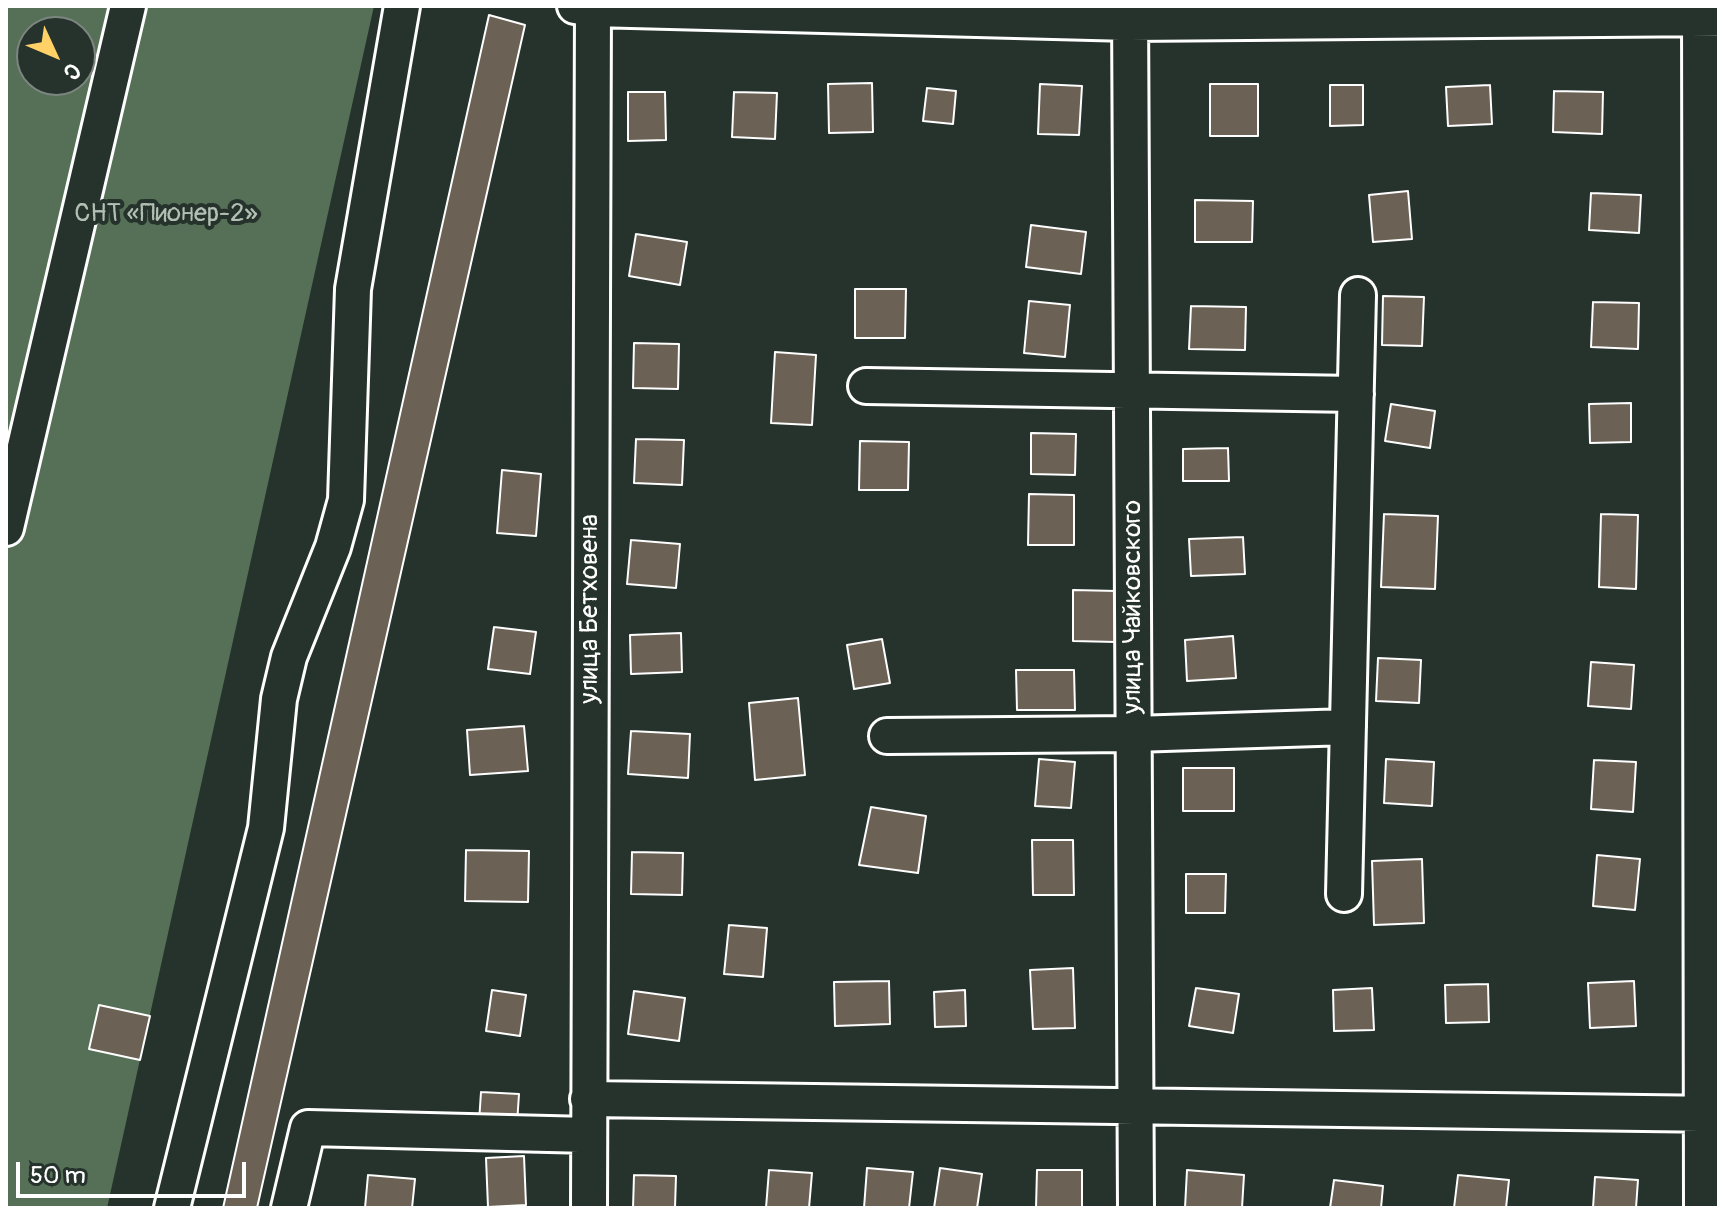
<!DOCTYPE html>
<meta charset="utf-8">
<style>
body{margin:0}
#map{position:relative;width:1725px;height:1214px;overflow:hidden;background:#26332d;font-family:Pangolin,sans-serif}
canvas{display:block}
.frame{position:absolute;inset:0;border:8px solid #fff;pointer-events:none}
.north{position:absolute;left:16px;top:16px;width:80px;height:80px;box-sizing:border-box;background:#26332d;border:2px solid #7d8581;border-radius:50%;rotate:134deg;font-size:22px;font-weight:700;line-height:32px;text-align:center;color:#fff}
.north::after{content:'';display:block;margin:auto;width:28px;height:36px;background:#ffd166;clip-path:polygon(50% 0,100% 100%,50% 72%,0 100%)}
.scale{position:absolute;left:16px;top:1162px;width:230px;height:36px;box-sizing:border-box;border:4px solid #fff;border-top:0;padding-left:10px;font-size:24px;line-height:28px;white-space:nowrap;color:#fff;-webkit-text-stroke:6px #26332d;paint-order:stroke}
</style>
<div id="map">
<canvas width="1725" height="1214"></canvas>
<div class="frame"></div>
<div class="north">С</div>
<div class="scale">50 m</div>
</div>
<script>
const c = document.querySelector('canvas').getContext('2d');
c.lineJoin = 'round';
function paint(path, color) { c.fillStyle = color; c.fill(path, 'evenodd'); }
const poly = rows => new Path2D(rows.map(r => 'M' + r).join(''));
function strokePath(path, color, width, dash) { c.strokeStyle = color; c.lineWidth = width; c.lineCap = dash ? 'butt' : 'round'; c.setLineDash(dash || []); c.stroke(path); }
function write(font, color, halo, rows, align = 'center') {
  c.font = font + ' Pangolin,sans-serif'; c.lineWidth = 8; c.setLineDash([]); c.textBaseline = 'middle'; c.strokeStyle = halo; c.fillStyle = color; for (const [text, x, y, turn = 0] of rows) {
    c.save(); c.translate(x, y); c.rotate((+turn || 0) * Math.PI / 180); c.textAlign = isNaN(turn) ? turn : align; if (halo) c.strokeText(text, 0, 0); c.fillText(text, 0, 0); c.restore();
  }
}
paint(poly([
 [6,6,374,6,107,1208,6,1208],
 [32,32,80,32,80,80,32,80]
]), '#557056');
const building = poly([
 [489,15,525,25,257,1208,223,1208,489,15],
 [872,83,873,132,829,133,828,84,872,83],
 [1040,84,1082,86,1079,135,1038,134,1040,84],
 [1210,84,1258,84,1258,136,1210,136,1210,84],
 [1330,85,1363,85,1363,125,1330,126,1330,85],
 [1490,85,1492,124,1448,126,1446,87,1490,85],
 [927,88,956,91,953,124,923,121,927,88],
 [1554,91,1603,92,1602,134,1553,132,1554,91],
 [628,92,665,92,666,140,628,141,628,92],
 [734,92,777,93,775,139,732,137,734,92],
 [1408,191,1412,239,1373,242,1369,195,1408,191],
 [1591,193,1641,195,1639,233,1589,230,1591,193],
 [1195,200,1253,201,1252,242,1195,242,1195,200],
 [1031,225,1086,232,1081,274,1026,267,1031,225],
 [636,234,687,242,680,285,629,276,636,234],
 [855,289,906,289,905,338,855,338,855,289],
 [1383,296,1424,297,1422,346,1382,345,1383,296],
 [1029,301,1070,305,1065,357,1024,353,1029,301],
 [1593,302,1639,303,1638,349,1591,347,1593,302],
 [1191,306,1246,307,1245,350,1189,349,1191,306],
 [634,343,679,344,678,389,633,388,634,343],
 [775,352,816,355,812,425,771,423,775,352],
 [1631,403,1631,442,1590,443,1589,404,1631,403],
 [1391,404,1435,411,1430,448,1385,441,1391,404],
 [1031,433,1076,434,1075,475,1031,474,1031,433],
 [636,439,684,440,682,485,634,483,636,439],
 [860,441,909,442,908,490,859,490,860,441],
 [1228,448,1229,481,1183,481,1183,449,1228,448],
 [502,470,541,474,536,536,497,533,502,470],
 [1029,494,1074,495,1074,545,1028,545,1029,494],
 [1384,514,1438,516,1435,589,1381,587,1384,514],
 [1601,514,1638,515,1636,589,1599,587,1601,514],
 [1243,537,1245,574,1191,576,1189,539,1243,537],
 [631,540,680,544,676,588,627,584,631,540],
 [1073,590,1117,591,1116,642,1073,641,1073,590],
 [494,627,536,632,530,674,488,669,494,627],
 [681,633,682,672,631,674,630,635,681,633],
 [1233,636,1236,678,1187,681,1185,640,1233,636],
 [882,639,890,683,854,689,847,645,882,639],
 [1378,658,1421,660,1419,703,1376,701,1378,658],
 [1591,662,1634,665,1631,709,1588,706,1591,662],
 [1016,670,1074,670,1075,710,1017,710,1016,670],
 [798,698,805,775,755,780,749,703,798,698],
 [524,726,528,771,470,775,467,730,524,726],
 [631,731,690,734,688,778,628,774,631,731],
 [1039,759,1075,762,1071,808,1035,806,1039,759],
 [1386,759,1434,762,1432,806,1384,803,1386,759],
 [1594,760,1636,762,1633,812,1591,809,1594,760],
 [1183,768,1234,768,1234,811,1183,811,1183,768],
 [871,807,926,816,918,873,859,865,871,807],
 [1032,840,1073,840,1074,895,1033,895,1032,840],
 [466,850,529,851,528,902,465,901,466,850],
 [632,852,683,853,682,895,631,894,632,852],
 [1597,855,1640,859,1635,910,1593,906,1597,855],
 [1422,859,1424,923,1374,925,1372,861,1422,859],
 [1186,874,1226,874,1225,913,1186,913,1186,874],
 [729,925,767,928,763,977,724,974,729,925],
 [1073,968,1075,1028,1033,1029,1030,970,1073,968],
 [889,981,890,1024,835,1026,834,982,889,981],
 [1634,981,1636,1026,1590,1028,1588,983,1634,981],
 [1488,984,1489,1022,1446,1023,1445,985,1488,984],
 [1196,988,1239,994,1233,1033,1189,1026,1196,988],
 [1372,988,1374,1030,1334,1031,1333,990,1372,988],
 [492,990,526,995,520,1036,486,1031,492,990],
 [965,990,966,1026,935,1027,934,992,965,990],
 [634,991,685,998,679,1041,628,1034,634,991],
 [99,1005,150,1016,140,1060,89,1049,99,1005],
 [481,1092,519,1094,517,1124,479,1122,481,1092],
 [524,1156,526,1205,488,1207,486,1158,524,1156],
 [867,1168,913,1172,909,1208,864,1208,867,1168],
 [940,1168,982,1174,977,1208,934,1208,940,1168],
 [769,1170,812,1173,809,1208,766,1208,769,1170],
 [1037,1170,1082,1170,1082,1208,1036,1208,1037,1170],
 [1187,1170,1244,1175,1242,1208,1185,1208,1187,1170],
 [368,1175,415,1179,412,1208,365,1208,368,1175],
 [634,1175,676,1176,675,1208,633,1208,634,1175],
 [1458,1175,1509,1180,1506,1208,1454,1208,1458,1175],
 [1595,1177,1638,1180,1636,1208,1593,1208,1595,1177],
 [1334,1180,1383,1186,1381,1208,1330,1208,1334,1180]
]);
paint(building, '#6b6155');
strokePath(building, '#fff', 2);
const minor = poly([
 [575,6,593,9,1130,23,1719,18],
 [1130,6,1136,1208],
 [1700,6,1702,1208],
 [866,386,1356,394],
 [6,528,128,6],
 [887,736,1134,734,1348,727],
 [1344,894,1358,295],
 [588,1099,1719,1114],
 [172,1208,266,828,279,699,289,657,333,547,346,500,353,289,402,6],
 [289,1208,308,1128,589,1135],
 [589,1208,593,6]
]);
strokePath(minor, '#fff', 40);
strokePath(minor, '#26332d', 34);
write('26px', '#b2bfb3', '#26332d', [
 ["СНТ «Пионер-2»",166,214]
]);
write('26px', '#fff', '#26332d', [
 ["улица Чайковского",1133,607,-90],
 ["улица Бетховена",590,609,-90]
]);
</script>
